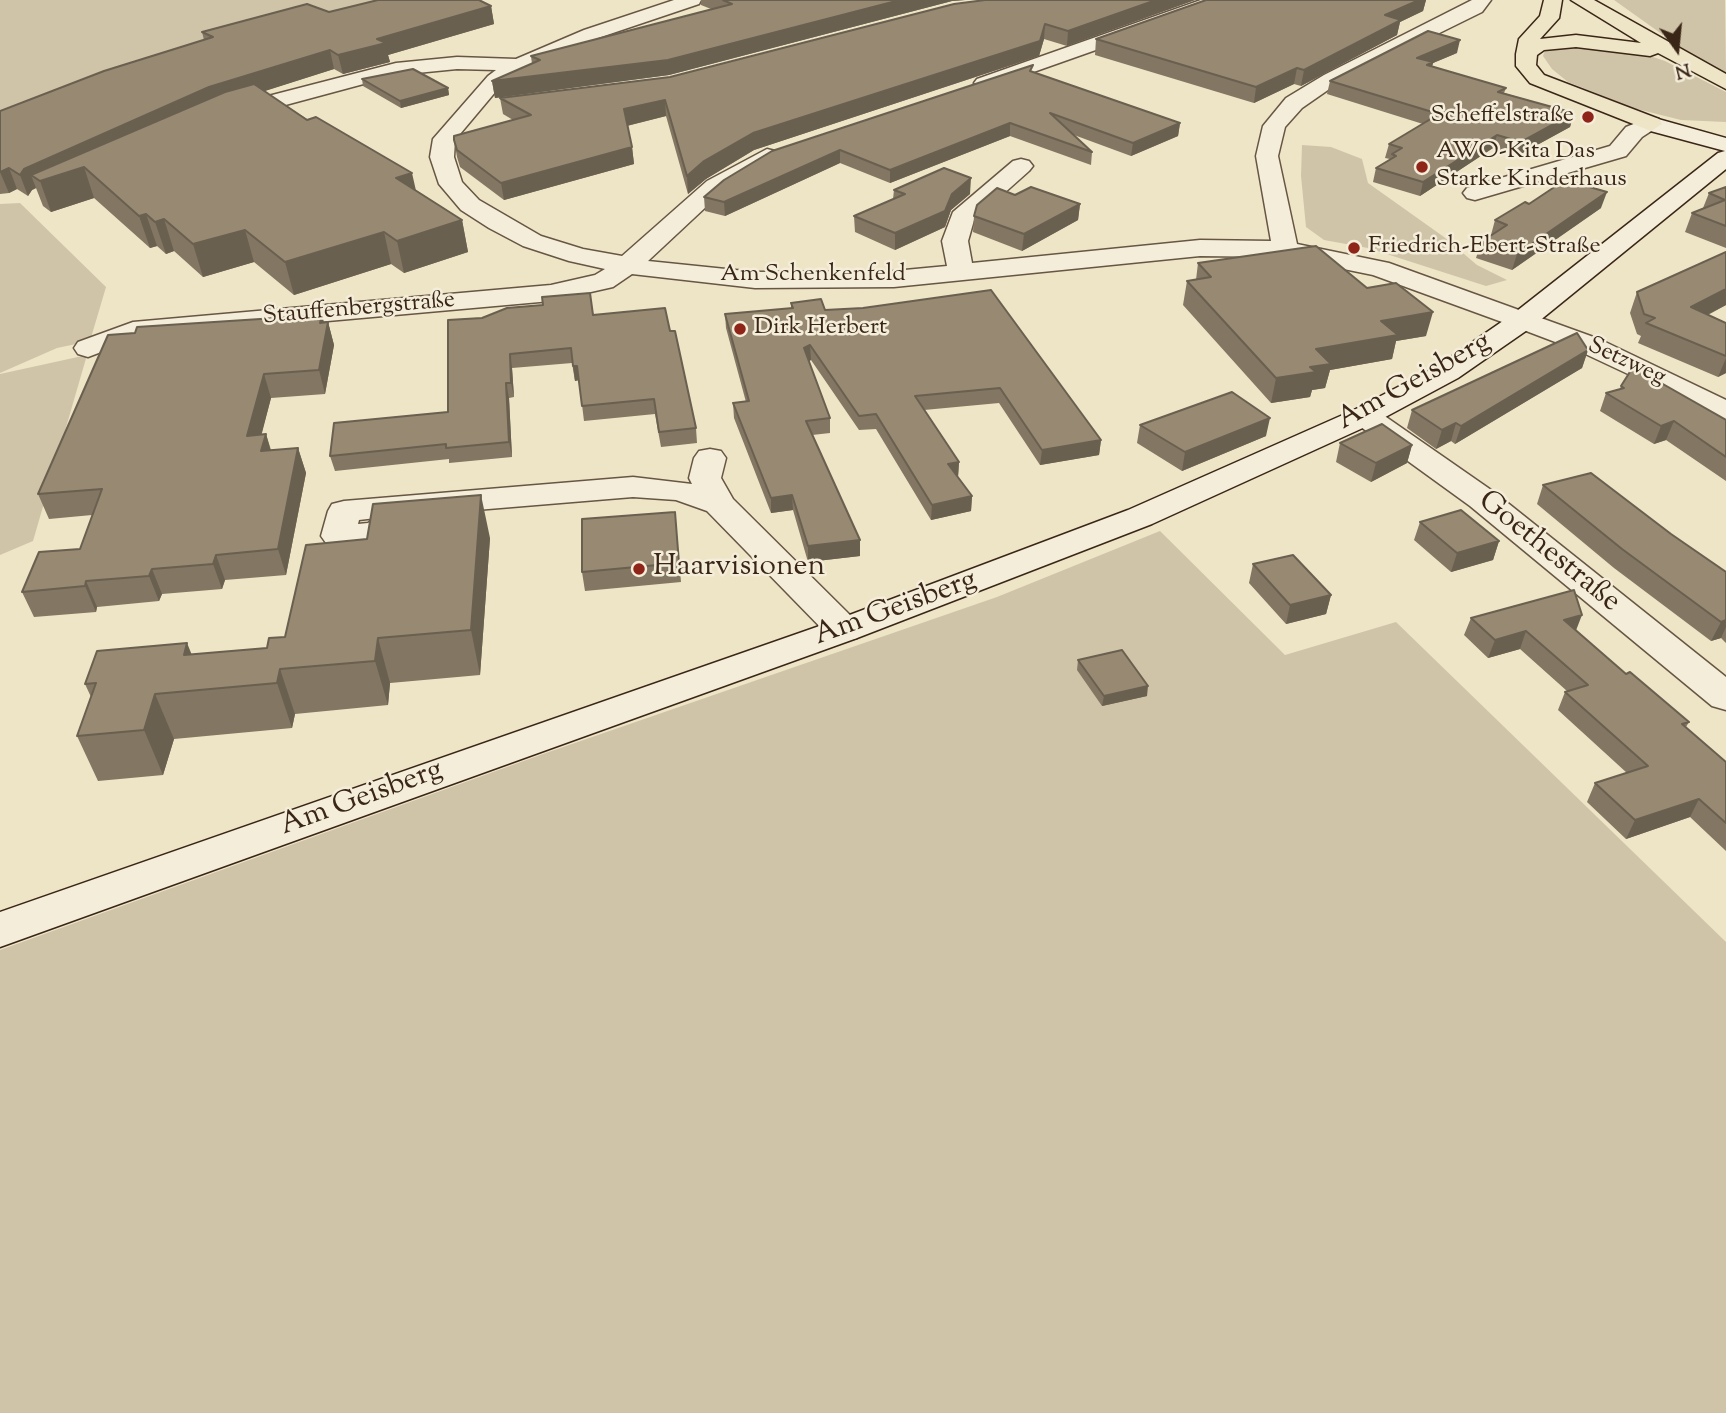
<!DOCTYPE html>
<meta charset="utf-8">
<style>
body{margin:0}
#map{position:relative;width:1726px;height:1413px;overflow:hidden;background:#eee4c6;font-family:"Sorts Mill Goudy",serif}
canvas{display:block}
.north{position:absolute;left:1642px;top:14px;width:70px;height:70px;-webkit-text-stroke:5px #f4edda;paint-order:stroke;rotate:165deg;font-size:19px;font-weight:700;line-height:28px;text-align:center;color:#3a2617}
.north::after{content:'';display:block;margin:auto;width:24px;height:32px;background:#3a2617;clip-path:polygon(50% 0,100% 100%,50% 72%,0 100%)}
</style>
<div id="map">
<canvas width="1726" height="1413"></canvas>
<div class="north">N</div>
</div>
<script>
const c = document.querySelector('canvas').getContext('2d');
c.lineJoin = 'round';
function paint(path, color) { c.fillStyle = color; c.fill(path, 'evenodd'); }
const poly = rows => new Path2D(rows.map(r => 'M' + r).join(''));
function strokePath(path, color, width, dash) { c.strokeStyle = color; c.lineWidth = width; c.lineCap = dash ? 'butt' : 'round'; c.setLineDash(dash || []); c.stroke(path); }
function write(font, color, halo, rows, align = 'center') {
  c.font = font + ' "Sorts Mill Goudy",serif'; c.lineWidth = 5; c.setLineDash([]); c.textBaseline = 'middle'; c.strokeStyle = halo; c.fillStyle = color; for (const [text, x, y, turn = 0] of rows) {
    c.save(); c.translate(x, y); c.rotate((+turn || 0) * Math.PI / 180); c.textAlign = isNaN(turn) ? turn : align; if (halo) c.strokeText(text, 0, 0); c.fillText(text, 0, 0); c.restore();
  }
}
paint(poly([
 [0,0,398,0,0,129],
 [1614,0,1725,0,1726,74,1680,47],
 [1575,46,1650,56,1665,61,1726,92,1726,122,1681,120,1633,108,1568,82,1552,69,1543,56,1545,50],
 [1302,145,1331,147,1362,159,1368,183,1444,237,1477,265,1507,280,1486,286,1368,248,1324,240,1306,227,1301,176],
 [20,203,106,287,90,341,57,348,0,373,0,204],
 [87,355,33,541,0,555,0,374],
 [1160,531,1285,655,1396,622,1726,942,1726,1413,0,1413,0,950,543,754,997,597]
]), '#cfc4a8');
const street = poly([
 [674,0,701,0,699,4,598,38,526,69,502,84,455,140,454,157,462,182,479,200,541,236,583,249,622,256,707,181,767,149,775,151,778,156,775,161,723,191,648,261,755,272,894,271,947,266,942,241,953,212,1013,161,1021,159,1029,161,1033,166,1029,171,974,220,968,241,972,263,1200,240,1271,241,1256,156,1263,126,1286,98,1324,75,1472,0,1491,0,1482,12,1338,83,1302,108,1285,127,1278,156,1297,244,1389,263,1599,339,1726,400,1726,420,1579,351,1513,326,1373,275,1285,257,1200,256,894,287,755,288,632,274,613,287,551,301,138,338,88,357,78,354,74,348,78,342,133,322,551,285,595,275,605,269,569,261,523,246,489,228,461,210,439,184,430,157,433,139,488,76,496,70,457,69,397,75,226,121,215,114,218,109,396,63,457,57,516,59,584,30,674,0],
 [1201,0,1228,0,1226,4,991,87,984,89,974,83,977,79,1201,0],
 [1651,117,1662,124,1642,137,1626,156,1475,200,1467,198,1463,193,1467,188,1610,146,1626,127,1651,117],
 [1365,407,1376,410,1494,492,1726,677,1726,710,1712,706,1470,506,1354,422,1350,416,1354,410,1365,407],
 [710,449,721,451,726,458,721,478,733,499,857,622,862,630,857,638,844,641,831,638,707,511,676,500,633,497,428,514,388,539,338,546,326,543,321,536,328,511,332,504,344,501,633,477,692,484,689,478,694,458,699,451,710,449],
 [376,518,368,523,358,524,359,520,376,518]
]);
const secondary = poly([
 [1651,117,1726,138,1726,169,1533,326,1458,378,1376,422,1152,524,857,638,0,947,0,912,831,622,1128,510,1354,410,1438,366,1513,314,1718,153,1725,151,1643,129,1640,124,1651,117]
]);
const primary = poly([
 [1544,0,1562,0,1559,18,1540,39,1576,35,1641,43,1571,0,1594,0,1726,74,1726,89,1658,53,1650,56,1576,47,1544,50,1537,55,1536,65,1544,75,1659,119,1662,124,1651,131,1530,83,1516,66,1516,54,1519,39,1540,16,1544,0]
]);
strokePath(street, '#675643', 3);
strokePath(secondary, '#3a2617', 3);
strokePath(primary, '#3a2617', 3);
paint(street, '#f4edda');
paint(secondary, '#f4edda');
paint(primary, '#eee4c6');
paint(poly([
 [701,0,965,0,952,1,669,75,495,98,492,81,532,64,531,56,711,9,701,5],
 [985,0,1195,0,1067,46,1044,39,1039,56,754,150,706,179,688,194,666,116,627,126,632,147,634,164,504,200,460,167,457,157,454,140,513,120,503,114,500,98,670,77],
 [1206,0,1426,0,1423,11,1400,22,1397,35,1301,86,1294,84,1254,103,1095,55,1096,39],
 [491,6,494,24,388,55,390,62,343,74,334,69,264,91,462,220,468,252,404,273,391,264,294,295,254,262,203,277,174,251,166,254,157,246,150,248,94,198,51,212,43,206,36,188,32,190,28,196,17,189,9,193,0,194,0,111,204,40,202,32,329,12],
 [1457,53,1433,63,1432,66,1506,88,1504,93,1574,113,1570,127,1517,156,1493,148,1420,196,1373,182,1376,168,1390,159,1385,158,1389,144,1423,124,1327,94,1330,81],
 [1032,72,1180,123,1178,136,1131,156,1074,135,1092,152,1091,165,1010,136,890,183,840,163,725,216,705,211,704,197],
 [362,79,448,88,449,95,401,108,363,86],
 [1726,187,1726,248,1685,232,1692,213,1703,208,1709,193],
 [894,190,970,194,951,210,945,227,895,250,855,232,854,216,893,199],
 [1015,195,1080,204,1078,220,1022,251,973,232,974,216],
 [1601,208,1512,270,1476,258,1481,242,1491,235,1495,220],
 [1726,252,1726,305,1708,315,1726,323,1726,373,1718,377,1638,343,1641,336,1637,334,1630,313,1637,292],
 [1198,263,1426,336,1396,341,1392,359,1330,370,1325,388,1312,390,1310,397,1271,403,1183,305,1187,281,1196,280],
 [791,303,825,310,863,308,1101,440,1099,455,1040,465,999,403,924,410,959,462,958,477,972,496,971,511,931,520,876,429,859,430,811,360,809,361,830,418,830,433,812,435,860,540,860,556,808,562,793,510,771,513,734,418,733,403,746,402,726,328,725,314,791,308],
 [322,315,324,323,328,322,334,345,325,394,271,398,261,435,266,434,271,450,298,448,306,473,286,575,225,580,222,589,162,594,159,601,97,607,96,612,34,617,22,592,80,549,92,515,49,519,38,494,135,333],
 [593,315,670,331,696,428,697,443,661,447,655,414,584,421,579,380,575,381,572,363,512,368,514,397,509,398,512,457,449,463,449,459,335,471,330,456,448,412,448,320],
 [1588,350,1582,368,1455,444,1451,441,1436,449,1407,428,1412,410],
 [1621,386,1726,420,1726,481,1666,440,1654,444,1600,411,1606,393,1620,389],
 [1140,425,1266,436,1182,471,1137,443],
 [1340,443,1412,445,1407,463,1371,482,1336,462],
 [1543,485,1671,534,1726,572,1726,643,1721,638,1711,641,1614,568,1537,504],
 [675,512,681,582,585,591,582,572],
 [1420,522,1499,541,1493,560,1451,572,1414,540],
 [490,538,480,675,390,683,388,705,295,714,292,728,174,739,163,775,98,781,77,736,91,697,85,684,267,648,285,637],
 [1253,564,1331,595,1326,614,1286,624,1249,583],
 [1471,618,1576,631,1626,674,1689,722,1686,727,1726,762,1726,851,1690,817,1626,839,1587,802,1595,783,1627,773,1558,710,1565,692,1567,691,1520,649,1488,658,1464,635],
 [1078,660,1147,696,1102,706,1077,670]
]), '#837662');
paint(poly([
 [900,0,965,0,952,1,669,75,495,98,492,81],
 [1156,0,1195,0,1067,46,1068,31],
 [1419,0,1426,0,1423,11,1400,22,1397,35,1301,86,1304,70,1385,15],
 [491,6,494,24,388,55,390,62,343,74,338,55,377,39],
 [1045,24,1044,39,1039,56,754,150,706,179,688,194,687,176,704,161,753,133],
 [1460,40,1457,53,1433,63,1430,75,1417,58],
 [330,50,334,69,215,107,84,167,94,198,51,212,40,181,31,175,36,188,32,190,28,196,20,175,24,169,209,87],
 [1297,68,1294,84,1254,103,1256,87],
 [448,88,449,95,401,108,400,101],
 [665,100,666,116,626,126,624,109],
 [1574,113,1570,127,1517,156,1521,142],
 [1010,123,1010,136,890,183,890,170],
 [1180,123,1178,136,1131,156,1133,143],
 [1497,135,1493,148,1420,196,1423,182],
 [632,147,634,164,504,200,501,183],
 [840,150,840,163,725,216,724,202],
 [9,168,17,189,9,193,0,172],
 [412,173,419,204,396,178],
 [971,178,970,194,951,210,945,227,895,250,895,233,952,194],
 [1607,192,1601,208,1512,270,1517,254],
 [1080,204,1078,220,1022,251,1024,234],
 [146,214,157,246,150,248,139,216],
 [164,219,174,251,166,254,155,222],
 [462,220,468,252,404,273,397,241],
 [245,230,254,262,203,277,193,244],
 [384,232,391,264,294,295,285,262],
 [1726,289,1726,305,1683,327,1691,307],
 [1433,312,1426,336,1396,341,1392,359,1330,370,1325,388,1312,390,1310,397,1271,403,1276,378,1316,349,1381,321],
 [322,315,326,331,328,322,334,345,325,394,319,370,320,323],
 [810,345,811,360,805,363,804,348],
 [1588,350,1582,368,1455,444,1461,426],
 [510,354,512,368,514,397,511,383],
 [1726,358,1726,373,1718,377],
 [573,366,577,366,579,380,575,381],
 [264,374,271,398,255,460,247,436],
 [506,383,509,398,512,457,509,442],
 [1270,418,1266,436,1182,471,1185,452],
 [1674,421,1666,440,1654,444,1661,426],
 [1456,423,1451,441,1436,449,1442,430],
 [266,434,273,459,261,451],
 [1101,440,1099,455,1040,465,1042,450],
 [1412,445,1407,463,1371,482,1376,463],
 [298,448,306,473,286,575,278,549],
 [959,462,958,477,948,464],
 [481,495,490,538,480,675,471,630],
 [792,495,793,510,771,513,771,498],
 [972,496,971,511,931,520,932,505],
 [860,540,860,556,808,562,808,546],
 [1499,541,1493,560,1451,572,1457,553],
 [216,555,225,580,222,589,213,564],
 [152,569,162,594,159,601,149,576],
 [86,581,97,607,96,612,85,586],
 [1331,595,1326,614,1286,624,1290,605],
 [1582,615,1575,633,1564,620],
 [1726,620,1726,627,1721,638,1711,641,1721,622],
 [1526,631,1520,649,1488,658,1495,640],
 [378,638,390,683,388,705,375,661],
 [187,643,205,687,184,655],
 [280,669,295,714,292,728,277,683],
 [1148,686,1147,696,1102,706,1104,696],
 [155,694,174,739,163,775,144,730],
 [1699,799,1690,817,1626,839,1635,820]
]), '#6a6050');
const building = poly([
 [378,0,479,0,491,6,377,39,386,43,338,55,330,50,209,87,24,169,20,175,9,168,0,172,0,111,104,71,213,37,202,32,307,4,329,12,378,0],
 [723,0,900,0,668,60,492,81,540,60,531,56,732,4,723,0],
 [985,0,1156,0,1068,31,1045,24,1040,41,753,133,704,161,687,176,665,100,624,109,632,147,501,183,457,150,454,140,454,136,531,115,500,98,670,77,954,4,985,0],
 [1206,0,1419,0,1385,15,1401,20,1304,70,1297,68,1256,87,1096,39,1206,0],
 [1428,31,1460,40,1417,58,1433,62,1427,65,1506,88,1498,92,1574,113,1521,142,1497,135,1423,182,1376,168,1396,156,1392,154,1402,148,1389,144,1439,114,1330,81,1428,31],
 [1033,65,1030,71,1180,123,1133,143,1050,113,1092,152,1010,123,890,170,840,150,724,202,704,197,724,180,772,151,1033,65],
 [413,69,448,88,400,101,362,79,413,69],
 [254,84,307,120,316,117,412,173,396,178,462,220,397,241,384,232,285,262,245,230,193,244,164,219,155,222,146,214,139,216,84,167,40,181,31,175,225,92,254,84],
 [944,168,971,178,952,194,945,211,895,233,854,216,905,194,894,190,944,168],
 [1565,180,1607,192,1517,254,1481,242,1507,225,1495,220,1525,202,1529,204,1565,180],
 [1031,187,1080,204,1024,234,974,216,977,205,997,188,1015,195,1031,187],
 [1726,187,1726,226,1692,213,1725,200,1709,193,1726,187],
 [1316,246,1367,288,1396,283,1433,312,1381,321,1398,335,1316,349,1331,364,1310,367,1316,372,1276,378,1187,281,1211,277,1198,263,1316,246],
 [1726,252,1726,289,1691,307,1726,323,1726,356,1646,323,1655,318,1644,314,1637,292,1726,252],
 [991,290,1101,440,1042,450,1000,388,915,396,959,462,948,464,972,496,932,505,876,414,859,416,810,345,804,348,830,418,806,421,860,540,808,546,792,495,771,498,733,403,749,401,725,314,793,308,791,303,821,299,825,310,863,308,991,290],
 [590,293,593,315,665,308,670,331,675,331,696,428,659,432,654,399,582,406,577,366,573,366,571,348,510,354,511,383,506,383,509,442,446,448,446,444,330,456,334,423,448,412,448,320,482,318,507,308,543,305,542,297,590,293],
 [322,315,320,323,328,322,319,370,264,374,247,436,266,434,261,451,298,448,278,549,216,555,213,564,152,569,149,576,86,581,85,586,22,592,39,552,80,549,102,489,38,494,108,335,135,333,137,327,322,315],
 [1577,333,1588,350,1461,426,1456,423,1442,430,1412,410,1577,333],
 [1633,367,1726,420,1726,457,1674,421,1661,426,1606,393,1624,388,1621,386,1633,367],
 [1232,392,1270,418,1185,452,1140,425,1232,392],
 [1382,424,1412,445,1376,463,1340,443,1382,424],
 [1591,473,1671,534,1726,572,1726,620,1721,622,1622,549,1543,485,1591,473],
 [481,495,471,630,378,638,375,661,280,669,277,683,155,694,144,730,77,736,96,683,85,684,97,651,187,643,184,655,267,648,269,638,285,637,306,545,367,539,373,504,481,495],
 [1461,510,1499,541,1457,553,1420,522,1461,510],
 [675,512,679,563,582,572,582,519,675,512],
 [1293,555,1331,595,1290,605,1253,564,1293,555],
 [1574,590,1582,615,1564,620,1626,674,1630,672,1689,722,1682,724,1726,762,1726,823,1699,799,1635,820,1595,783,1648,766,1565,692,1588,685,1526,631,1495,640,1471,618,1574,590],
 [1122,650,1148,686,1104,696,1078,660,1122,650]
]);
paint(building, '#988972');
strokePath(building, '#6a6050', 2);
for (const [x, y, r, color] of [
 [1588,117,7,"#8f2418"],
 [1422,167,7,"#8f2418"],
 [1354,248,7,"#8f2418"],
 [740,329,7,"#8f2418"],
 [639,569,7,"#8f2418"]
]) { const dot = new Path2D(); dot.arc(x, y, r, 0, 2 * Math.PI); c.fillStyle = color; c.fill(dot); strokePath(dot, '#f4edda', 2.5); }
write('24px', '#3a2617', '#f4edda', [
 ["Scheffelstraße",1574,117,"right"],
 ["AWO-Kita Das",1436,153],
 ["Starke Kinderhaus",1436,181],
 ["Friedrich-Ebert-Straße",1368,248],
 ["Dirk Herbert",754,329]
], 'left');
write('24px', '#3a2617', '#f4edda', [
 ["Am Schenkenfeld",813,276],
 ["Stauffenbergstraße",359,310,-5],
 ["Setzweg",1626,363,25]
]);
write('30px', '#3a2617', '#f4edda', [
 ["Am Geisberg",1415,383,-29],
 ["Goethestraße",1548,553,39],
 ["Am Geisberg",896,610,-20],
 ["Am Geisberg",362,800,-20]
]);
write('30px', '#3a2617', '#f4edda', [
 ["Haarvisionen",653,569]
], 'left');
</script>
